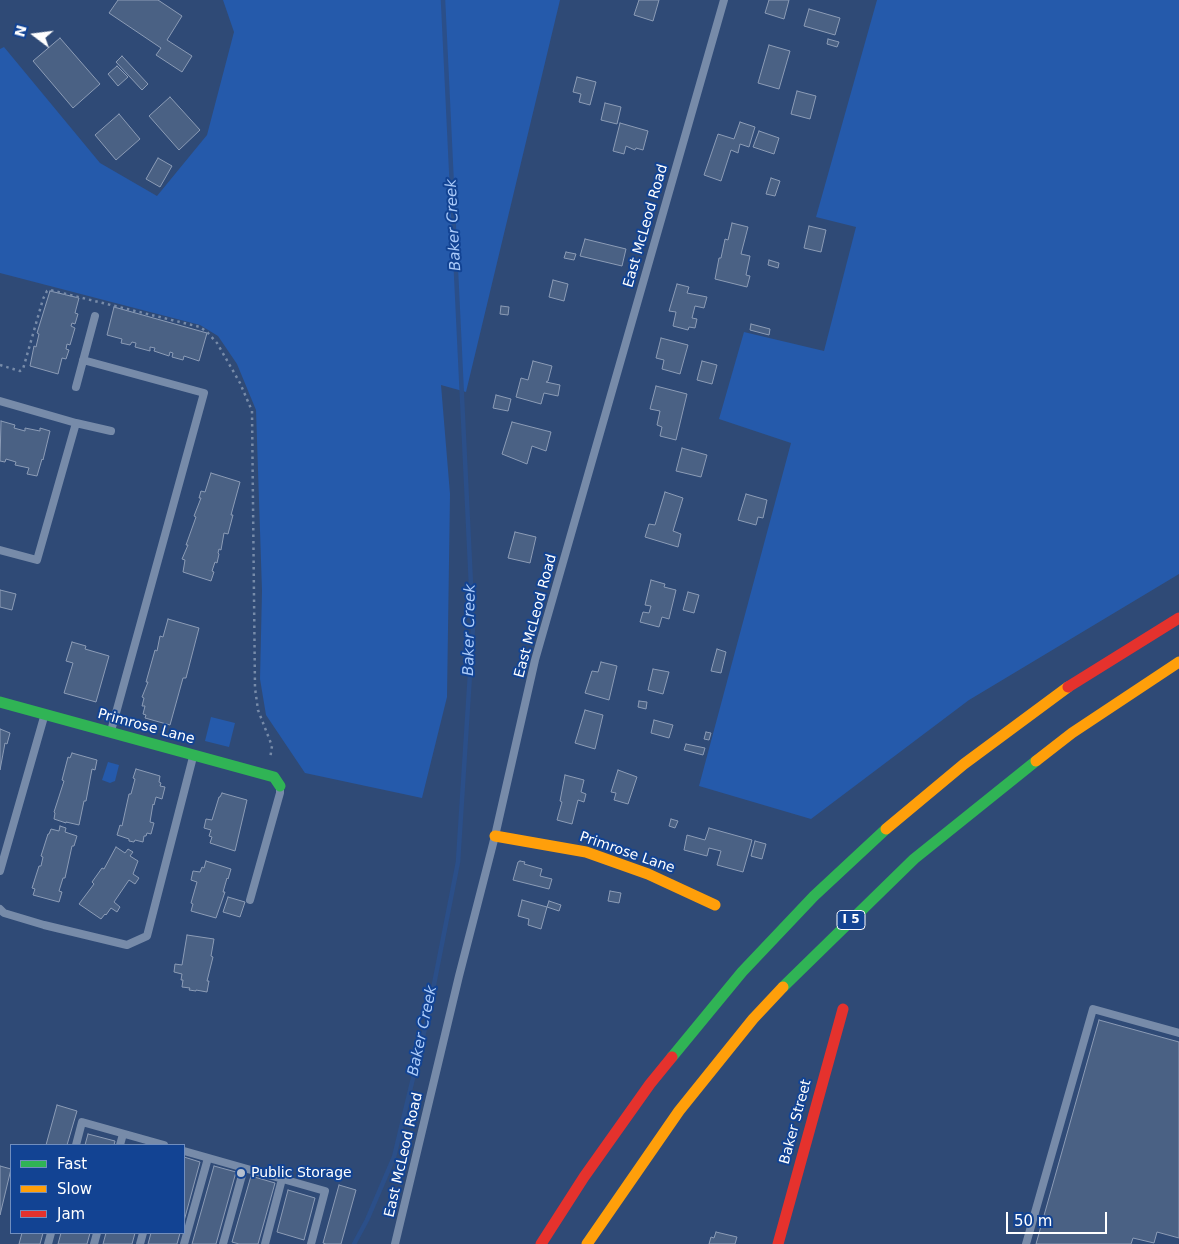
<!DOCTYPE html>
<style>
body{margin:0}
#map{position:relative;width:1179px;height:1244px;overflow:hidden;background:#2f4a76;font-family:"DejaVu Sans",sans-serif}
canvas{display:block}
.legend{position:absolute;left:10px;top:1144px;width:175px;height:90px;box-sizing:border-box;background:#124393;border:1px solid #718ebe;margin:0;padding:6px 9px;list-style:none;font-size:15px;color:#fff}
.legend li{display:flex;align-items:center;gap:10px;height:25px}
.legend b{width:25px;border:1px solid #718ebe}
.north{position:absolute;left:10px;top:10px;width:50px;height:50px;-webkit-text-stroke:4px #124393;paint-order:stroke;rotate:285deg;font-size:14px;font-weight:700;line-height:20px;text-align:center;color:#fff}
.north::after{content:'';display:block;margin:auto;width:18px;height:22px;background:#fff;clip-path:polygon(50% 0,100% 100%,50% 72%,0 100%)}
.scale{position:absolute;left:1006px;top:1212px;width:101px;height:22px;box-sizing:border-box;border:2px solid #fff;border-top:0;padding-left:6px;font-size:15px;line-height:18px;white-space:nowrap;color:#fff;-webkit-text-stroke:4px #124393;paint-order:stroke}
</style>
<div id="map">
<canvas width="1179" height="1244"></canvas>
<ul class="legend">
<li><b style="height:6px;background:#30b455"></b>Fast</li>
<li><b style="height:6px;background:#ff9f0a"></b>Slow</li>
<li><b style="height:6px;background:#e5322d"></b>Jam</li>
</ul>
<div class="north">N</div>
<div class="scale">50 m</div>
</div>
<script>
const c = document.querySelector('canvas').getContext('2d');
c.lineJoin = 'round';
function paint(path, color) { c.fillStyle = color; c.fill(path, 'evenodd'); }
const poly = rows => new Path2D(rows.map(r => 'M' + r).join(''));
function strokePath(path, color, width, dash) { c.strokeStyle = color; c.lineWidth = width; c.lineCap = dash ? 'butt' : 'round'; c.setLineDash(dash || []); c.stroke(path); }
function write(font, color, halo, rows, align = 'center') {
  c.font = font + ' "DejaVu Sans",sans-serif'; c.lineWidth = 4; c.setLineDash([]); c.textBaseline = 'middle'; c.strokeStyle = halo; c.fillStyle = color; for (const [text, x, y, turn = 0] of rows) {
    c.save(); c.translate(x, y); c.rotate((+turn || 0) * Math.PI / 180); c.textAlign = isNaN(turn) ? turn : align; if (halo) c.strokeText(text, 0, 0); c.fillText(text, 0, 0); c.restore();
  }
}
paint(poly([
 [223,0,560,0,466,392,441,385,450,494,447,697,422,798,305,773,266,715,260,679,262,591,256,410,237,364,218,336,200,325,0,273,0,49,4,47,100,163,157,196,207,135,234,32],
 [877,0,1179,0,1179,574,969,700,811,819,699,786,791,443,719,419,744,332,824,351,856,227,816,217],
 [211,717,235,723,229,747,205,741],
 [108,762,119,765,115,781,110,783,102,780]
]), '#255aab');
strokePath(poly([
 [354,1244,367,1220,394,1157,427,1020,458,862,473,627,443,0]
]), '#2b4f89', 4.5);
const building = poly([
 [118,0,158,0,182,16,167,40,192,56,182,72,156,55,161,48,109,13,118,0],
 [639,0,659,0,653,21,634,15,639,0],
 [769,0,789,0,784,19,765,13,769,0],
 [809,9,840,18,835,35,804,26,809,9],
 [60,38,100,84,73,108,33,61,60,38],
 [828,39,839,42,837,47,827,44,828,39],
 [769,45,790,51,779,89,758,83,769,45],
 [122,56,148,84,142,90,116,62,122,56],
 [117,66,128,77,118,86,108,74,117,66],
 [577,77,596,82,590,105,579,102,581,94,573,92,577,77],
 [797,91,816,96,810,119,791,114,797,91],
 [170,97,200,130,179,150,149,116,170,97],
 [605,103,621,107,617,124,601,120,605,103],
 [119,114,140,139,116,160,95,135,119,114],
 [740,122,755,127,749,147,740,144,738,153,731,150,721,181,704,175,718,134,734,139,740,122],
 [620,123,648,131,643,150,636,148,635,150,626,146,624,154,613,151,620,123],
 [759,131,779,138,774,154,753,147,759,131],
 [158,158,172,166,160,187,146,179,158,158],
 [771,178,780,181,775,196,766,194,771,178],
 [732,223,748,227,741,254,750,256,746,275,750,276,747,287,715,279,719,258,721,258,725,239,728,240,732,223],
 [809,226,826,230,821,252,804,248,809,226],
 [585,239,626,249,622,266,580,256,585,239],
 [566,252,576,254,574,260,564,258,566,252],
 [769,260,779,263,778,268,768,265,769,260],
 [553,280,568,284,564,301,549,297,553,280],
 [677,284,689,287,687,293,707,297,704,308,695,306,692,318,697,319,695,328,689,327,688,330,673,326,676,312,669,311,677,284],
 [50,291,79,298,75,313,78,314,75,324,72,323,71,326,75,328,70,345,67,344,66,349,69,350,66,359,62,358,58,374,30,366,34,346,36,347,39,334,37,333,50,291],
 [501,306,509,307,508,315,500,314,501,306],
 [114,307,207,333,199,361,184,356,183,360,172,357,173,353,170,352,169,356,154,351,155,348,150,347,150,351,135,347,136,343,132,342,130,345,121,343,122,339,107,335,114,307],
 [751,324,770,329,769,335,750,330,751,324],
 [661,338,688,345,680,374,662,369,664,360,656,358,661,338],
 [533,361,552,366,548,381,546,382,560,385,558,396,544,393,541,404,516,397,521,378,528,380,533,361],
 [702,361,717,365,712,384,697,380,702,361],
 [656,386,687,394,676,440,660,436,662,427,657,425,660,411,650,409,656,386],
 [496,395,511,399,508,411,493,408,496,395],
 [1,421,15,425,14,428,25,431,25,428,40,431,40,428,50,431,43,460,42,459,37,476,27,474,29,468,15,465,16,462,6,459,5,462,0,461,1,421],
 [512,422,551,432,546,451,532,446,527,464,502,454,512,422],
 [682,448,707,455,701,477,676,471,682,448],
 [211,473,240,482,231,515,233,515,228,534,224,533,221,550,219,549,218,553,219,554,217,563,215,562,212,571,214,572,211,581,183,572,185,560,182,559,188,545,186,545,196,517,194,516,201,498,199,498,201,491,205,492,211,473],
 [665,492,683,498,673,531,681,534,678,547,645,537,649,524,655,525,665,492],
 [746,494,767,500,763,518,758,517,756,525,738,520,746,494],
 [515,532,536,537,530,563,508,558,515,532],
 [651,580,665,584,664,587,676,590,669,619,662,617,659,627,640,622,643,612,649,613,651,606,645,605,651,580],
 [0,590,16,594,12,610,0,607,0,590],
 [688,592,699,595,694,613,683,610,688,592],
 [168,619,199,628,186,678,183,678,170,725,145,718,146,715,143,714,145,706,142,706,144,698,142,697,148,682,146,682,155,650,157,651,160,636,163,637,168,619],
 [72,642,86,646,85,649,109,656,96,702,64,693,73,663,66,661,72,642],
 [717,649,726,652,721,673,711,671,717,649],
 [601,662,617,666,609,700,585,693,592,671,598,672,601,662],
 [653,669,669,672,663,694,648,690,653,669],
 [639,701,647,702,646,709,638,707,639,701],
 [585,710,603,715,595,749,575,743,585,710],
 [654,720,673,725,669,738,651,733,654,720],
 [0,729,10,733,7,744,5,743,0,770,0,729],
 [706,732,711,733,709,740,704,739,706,732],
 [686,744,705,748,703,755,684,750,686,744],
 [72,753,97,760,95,770,92,769,86,801,84,801,79,825,66,822,66,823,54,819,55,813,54,812,64,781,62,780,68,757,70,758,72,753],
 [136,769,160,776,159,782,161,783,160,786,165,787,162,799,156,797,154,805,153,804,150,822,154,823,151,834,147,833,146,836,144,836,143,842,135,840,134,842,129,841,129,839,117,835,120,825,122,826,129,794,131,794,135,779,133,778,136,769],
 [618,770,637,777,628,804,614,800,616,793,611,792,618,770],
 [565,775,584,780,581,792,586,794,584,802,578,800,572,824,557,820,562,802,560,801,565,775],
 [222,793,247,800,235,851,210,843,212,837,209,836,211,830,204,828,206,819,212,820,219,797,220,797,222,793],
 [671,819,678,821,675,828,669,826,671,819],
 [60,826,66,828,65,832,77,836,74,846,72,846,65,878,63,878,59,891,62,892,59,902,33,895,35,889,32,888,39,866,41,866,43,857,41,856,48,834,49,834,51,829,59,831,60,826],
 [709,828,752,840,743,872,717,865,721,851,709,848,707,856,684,850,687,835,705,840,709,828],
 [755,841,766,844,762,859,751,856,755,841],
 [116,847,125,853,128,849,133,852,130,856,138,861,133,874,139,878,135,884,129,880,114,902,120,907,117,912,111,908,106,915,105,914,101,919,79,904,94,884,92,882,102,868,104,869,116,847],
 [206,861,231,869,228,879,227,878,223,892,225,892,216,918,191,911,193,904,191,903,197,882,191,880,193,871,200,872,202,867,204,868,206,861],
 [520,861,525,862,524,864,542,869,540,876,552,879,549,889,513,880,518,862,520,861],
 [610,891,621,893,619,903,608,901,610,891],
 [228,897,245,902,240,917,223,912,228,897],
 [522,900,547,907,541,929,528,925,529,919,518,916,522,900],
 [549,901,561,905,559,911,547,907,549,901],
 [187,935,214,939,211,956,213,957,207,981,209,981,207,992,196,990,196,991,189,990,190,988,182,987,183,980,181,980,182,974,174,972,175,964,182,965,187,935],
 [1099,1020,1179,1042,1179,1238,1157,1232,1154,1243,1133,1238,1131,1244,1036,1244,1099,1020],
 [57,1105,77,1111,67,1145,46,1145,57,1105],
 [88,1134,115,1141,114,1145,85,1145,88,1134],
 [184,1157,200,1162,184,1221,184,1157],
 [0,1166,11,1169,0,1215,0,1166],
 [214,1166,236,1172,216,1244,192,1244,214,1166],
 [251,1176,275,1183,258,1244,239,1244,232,1242,251,1176],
 [339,1185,356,1190,341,1244,326,1244,323,1243,339,1185],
 [288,1190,315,1198,304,1240,277,1232,288,1190],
 [716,1232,737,1237,735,1244,709,1244,711,1237,714,1238,716,1232],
 [22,1233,43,1233,40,1244,19,1244,22,1233],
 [61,1233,90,1233,87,1244,58,1244,61,1233],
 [106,1233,135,1233,132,1244,103,1244,106,1233],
 [151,1233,180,1233,177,1244,148,1244,151,1233]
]);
paint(building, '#4a6184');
strokePath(building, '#8c9cb6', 1);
strokePath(poly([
 [0,365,20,371,23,369,43,299,47,291,50,290,200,327,207,332,217,343,240,383,252,411,255,688,258,710,272,746,270,759]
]), '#778ba9', 2.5, [2.5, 4]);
strokePath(poly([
 [83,360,204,393,111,731],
 [76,387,95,316],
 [0,401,76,423,37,560,0,550],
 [76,423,111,431],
 [0,871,44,717],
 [250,900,280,793,280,788],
 [0,909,4,913,44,925,127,945,147,936,193,757],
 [76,1145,82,1122,164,1145],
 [120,1145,123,1134],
 [184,1151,325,1191,311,1244],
 [48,1244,51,1233],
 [94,1244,97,1233],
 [140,1244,143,1233],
 [184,1244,208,1158],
 [223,1244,244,1168],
 [265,1244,282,1179],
 [395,1244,459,976,495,836,535,660,724,0],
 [1026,1244,1093,1009,1179,1033]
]), '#778ba9', 8);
strokePath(poly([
 [0,702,274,777,280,786],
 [783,987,914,859,1036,761],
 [672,1057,742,972,814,896,886,829]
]), '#30b455', 11);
strokePath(poly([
 [1036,761,1072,733,1179,662],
 [886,829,964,764,1068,687],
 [495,836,586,852,648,874,715,905],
 [587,1244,679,1111,753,1019,783,987]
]), '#ff9f0a', 11);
strokePath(poly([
 [1068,687,1179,618],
 [541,1244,584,1177,650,1084,672,1057],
 [778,1244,843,1009]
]), '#e5322d', 11);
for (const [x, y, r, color] of [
 [241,1173,5,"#b6c0cf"]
]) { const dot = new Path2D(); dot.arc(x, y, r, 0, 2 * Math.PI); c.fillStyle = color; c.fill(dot); strokePath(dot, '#124393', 2); }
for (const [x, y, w] of [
 [851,920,28]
]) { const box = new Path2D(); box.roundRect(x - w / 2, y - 9.5, w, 19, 4); c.fillStyle = '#124393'; c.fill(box); strokePath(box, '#fff', 1); }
write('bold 12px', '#fff', null, [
 ["I 5",851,920]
]);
write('14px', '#fff', '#124393', [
 ["East McLeod Road",646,226,-74],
 ["East McLeod Road",536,616,-75],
 ["Primrose Lane",146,727,15],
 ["Primrose Lane",627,853,19],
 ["Baker Street",796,1122,-75],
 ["East McLeod Road",404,1155,-77]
]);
write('14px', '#fff', '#124393', [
 ["Public Storage",251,1173]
], 'left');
write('italic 15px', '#abcbfa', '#124393', [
 ["Baker Creek",454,225,-93],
 ["Baker Creek",470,630,-89],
 ["Baker Creek",423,1031,-78]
]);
</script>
